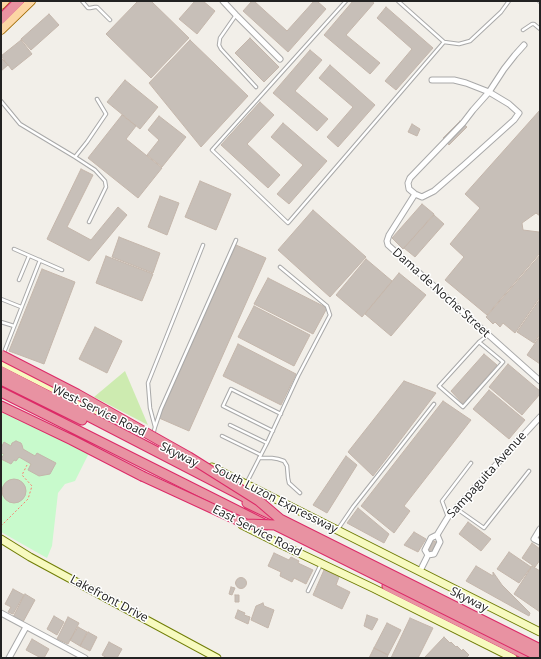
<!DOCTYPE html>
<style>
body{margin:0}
#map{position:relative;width:541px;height:659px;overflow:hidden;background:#f2efe9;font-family:"Open Sans",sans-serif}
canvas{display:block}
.frame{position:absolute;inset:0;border:2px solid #222;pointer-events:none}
</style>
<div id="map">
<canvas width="541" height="659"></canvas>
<div class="frame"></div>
</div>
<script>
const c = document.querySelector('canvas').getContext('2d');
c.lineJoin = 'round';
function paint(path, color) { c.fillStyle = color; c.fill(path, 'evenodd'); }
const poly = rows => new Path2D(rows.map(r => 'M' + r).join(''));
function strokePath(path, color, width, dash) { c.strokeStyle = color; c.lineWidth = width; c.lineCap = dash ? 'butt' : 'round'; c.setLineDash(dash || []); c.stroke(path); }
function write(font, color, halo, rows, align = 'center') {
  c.font = font + ' "Open Sans",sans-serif'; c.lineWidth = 3; c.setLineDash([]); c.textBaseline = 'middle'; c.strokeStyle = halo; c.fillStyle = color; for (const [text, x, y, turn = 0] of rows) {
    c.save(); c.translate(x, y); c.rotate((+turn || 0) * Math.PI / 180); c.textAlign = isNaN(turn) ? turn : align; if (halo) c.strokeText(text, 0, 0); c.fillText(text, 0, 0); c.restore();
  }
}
paint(poly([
 [125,371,148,425,94,397]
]), '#cdebb0');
paint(poly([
 [4,410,89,453,75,481,65,484,58,493,52,546,47,558,1,532,1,417]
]), '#c8facc');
const building = poly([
 [138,1,151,1,189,38,151,78,106,34,138,1],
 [195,1,203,1,215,11,197,34,179,19,195,1],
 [252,1,254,1,287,31,314,1,317,1,326,9,288,52,243,11,252,1],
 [353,1,371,1,374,3,346,35,380,63,370,74,324,35,353,1],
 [386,7,433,48,396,90,385,81,412,49,377,18,386,7],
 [49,14,59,25,31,50,21,39,49,14],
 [250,38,279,67,264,82,235,53,250,38],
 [21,40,32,54,12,70,1,56,21,40],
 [190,40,248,96,201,147,149,83,190,40],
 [310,50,322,60,295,91,328,119,317,131,273,93,310,50],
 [1,58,8,65,1,71,1,58],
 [330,65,375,105,338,147,327,137,353,107,319,78,330,65],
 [125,80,158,107,140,129,107,102,125,80],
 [260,102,274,115,247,144,280,175,268,188,221,145,260,102],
 [540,110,540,216,536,213,522,223,523,230,539,232,540,233,540,253,487,315,445,280,464,257,450,244,480,208,465,194,540,110],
 [122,115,136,126,126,139,162,168,138,198,88,158,122,115],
 [159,116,186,137,162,167,147,155,159,140,148,130,159,116],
 [460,121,467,127,449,145,443,138,460,121],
 [283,123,327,161,289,204,277,194,303,165,271,137,283,123],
 [412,124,420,129,417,136,408,132,412,124],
 [81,169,93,175,67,227,91,240,118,207,127,215,89,261,47,239,81,169],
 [200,181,231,194,216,230,185,217,200,181],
 [160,196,179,203,167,235,148,227,160,196],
 [422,204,434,214,403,249,392,238,422,204],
 [313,210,366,257,330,297,278,250,313,210],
 [434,215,444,224,415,257,404,248,434,215],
 [119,237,160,253,153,273,112,257,119,237],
 [236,245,266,258,189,431,159,418,236,245],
 [540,255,540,297,515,333,503,323,500,327,495,322,493,324,486,317,540,255],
 [106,256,153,274,142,301,96,283,106,256],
 [366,259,392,281,362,317,336,295,366,259],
 [42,269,75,282,44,364,9,351,42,269],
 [399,273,426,295,391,336,365,314,399,273],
 [268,278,327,308,313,334,254,304,268,278],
 [540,299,540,334,534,343,517,332,540,299],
 [254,306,310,335,294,366,238,337,254,306],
 [95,327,122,341,107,373,79,359,95,327],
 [540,336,540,364,527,355,540,336],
 [238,344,296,374,281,405,223,376,238,344],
 [484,354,497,365,463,404,451,391,484,354],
 [508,364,540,391,540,394,522,415,489,387,508,364],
 [404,381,436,393,373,476,348,452,404,381],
 [489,390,525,420,509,439,473,409,489,390],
 [443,401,471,420,404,506,410,511,394,533,361,506,443,401],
 [16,441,21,443,22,445,23,449,35,456,37,453,56,463,50,474,39,476,28,470,31,464,19,457,16,461,14,460,11,464,1,459,4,454,1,453,1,448,4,442,11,446,12,443,16,441],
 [346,456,357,465,327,513,313,505,346,456],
 '2 491a12 12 0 1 1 24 0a12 12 0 1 1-24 0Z',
 [358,508,389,534,384,543,347,523,358,508],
 [468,522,491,539,481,551,459,534,468,522],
 [414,532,426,539,418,552,404,545,414,532],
 [433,541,436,542,432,552,428,551,433,541],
 [532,543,540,549,540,560,535,567,522,558,532,543],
 [509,552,531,567,519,583,497,569,509,552],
 [274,553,289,560,291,557,299,561,298,563,313,570,306,584,294,578,292,582,280,576,281,572,268,566,274,553],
 [476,566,493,576,493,572,502,585,530,613,529,616,466,581,476,566],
 [532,566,540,571,540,612,514,594,532,566],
 [324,570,339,577,336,585,350,592,342,609,313,595,324,570],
 '235.5 583a5.5 5.5 0 1 1 11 0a5.5 5.5 0 1 1-11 0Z',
 [231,587,235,588,232,595,229,594,231,587],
 [13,589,24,595,13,614,8,612,11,607,5,604,13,589],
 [25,594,35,600,23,622,13,617,25,594],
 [235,595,239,595,239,602,235,602,235,595],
 [263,603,264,606,274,610,268,628,251,620,256,606,263,603],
 [238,610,245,613,244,615,250,617,248,624,235,618,238,610],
 [367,615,378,619,372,630,364,626,367,615],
 [54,616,64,622,57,635,47,629,54,616],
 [68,617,79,623,68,644,57,639,68,617],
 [410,618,433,628,418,658,391,658,410,618],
 [387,623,401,630,388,655,374,648,387,623],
 [78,627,87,632,80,646,70,640,78,627],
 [88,632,97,637,90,651,80,646,88,632],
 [444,637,450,643,451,642,456,647,457,646,462,651,463,649,469,655,466,658,424,658,444,637],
 [32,639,49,649,44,658,41,658,26,650,32,639],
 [109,642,122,649,117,658,107,658,102,655,109,642],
 [374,648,388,655,387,658,369,658,374,648]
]);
paint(building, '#c7bfb8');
strokePath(building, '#c4b6ab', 1);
const lane = poly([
 [82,1,88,8,90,8,95,7,97,7,110,20],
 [346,1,212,150,288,223,444,42],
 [398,1,444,42,459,44,470,41,501,12,509,1],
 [539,1,540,2],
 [236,15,220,38,219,45,221,49,256,87],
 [523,30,532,24,534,24,540,29],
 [1,101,20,124,75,157,95,170,105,181,106,187,89,222],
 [75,157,87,142,106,114,97,99],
 [14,249,62,270],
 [19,280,29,256],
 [1,299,21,307],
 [1,322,14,326],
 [479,342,503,362,463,407,439,386,479,342,488,335],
 [3,355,40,260],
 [230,425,267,443],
 [155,427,161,409,236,240],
 [273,431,223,406,231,389,281,414],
 [153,435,155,427,150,408,148,383,203,245],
 [222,436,261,455],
 [259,458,272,458,278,459,284,461,287,466,288,478,289,483,300,493],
 [247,482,267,443,298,376,330,315,327,306,280,267],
 [457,509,484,528,529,471],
 [448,517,442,501,471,463],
 [338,529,353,507,434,404],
 [308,591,321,564]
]);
const street = poly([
 [223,1,236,15,280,59],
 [432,80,454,80,466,83,489,92,509,104,519,113,514,120,464,165,434,191,422,197,415,194,409,189,408,183,410,178,463,123,473,110,489,92,504,69,515,55,524,45],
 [415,194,389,235,387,241,388,245,540,381],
 [540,529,534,539,540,542],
 [428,555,425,550,431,538,437,535,448,517,540,417],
 [428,555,434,554,440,542,437,535],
 [420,571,428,555],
 [1,613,85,658],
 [9,658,26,627]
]);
const secondary = poly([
 [1,362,105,415],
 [212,467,540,632],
 [242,525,280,544,373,588,513,658],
 [1,539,30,557,217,658]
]);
const primary = poly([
 [1,5,5,1],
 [1,30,31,1]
]);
const highway = poly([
 [1,19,19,1],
 [1,371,254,502],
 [1,380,82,420],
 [1,392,266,525],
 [1,406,72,440,142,476],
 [247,503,274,516],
 [387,586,532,658]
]);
strokePath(lane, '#a9a9a9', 4.5);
strokePath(street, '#a9a9a9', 7);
strokePath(secondary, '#707d05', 9);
strokePath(primary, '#a06b00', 10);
strokePath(highway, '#dc2a67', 11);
strokePath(poly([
 [1,526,28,499,32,486,22,475,27,465]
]), '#fa8072', 1, [2, 2]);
strokePath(lane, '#fff', 2.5);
strokePath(street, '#fff', 5);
strokePath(secondary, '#f7fabf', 7);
strokePath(primary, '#fcd6a4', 8);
strokePath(highway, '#e892a2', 9);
const highwayBridge = poly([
 [1,355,77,394,189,457,259,501,280,519,540,649],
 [142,476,246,524,275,525,540,657]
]);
strokePath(highwayBridge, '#dc2a67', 11, []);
strokePath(highwayBridge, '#e892a2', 9);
write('12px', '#222', '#fff', [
 ["Dama de Noche Street",441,293,42],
 ["West Service Road",99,411,26],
 ["Skyway",179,455,26],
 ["Sampaguita Avenue",487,475,-48],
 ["South Luzon Expressway",275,499,27],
 ["East Service Road",257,531,27],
 ["Lakefront Drive",109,599,28],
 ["Skyway",469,600,27]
]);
</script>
